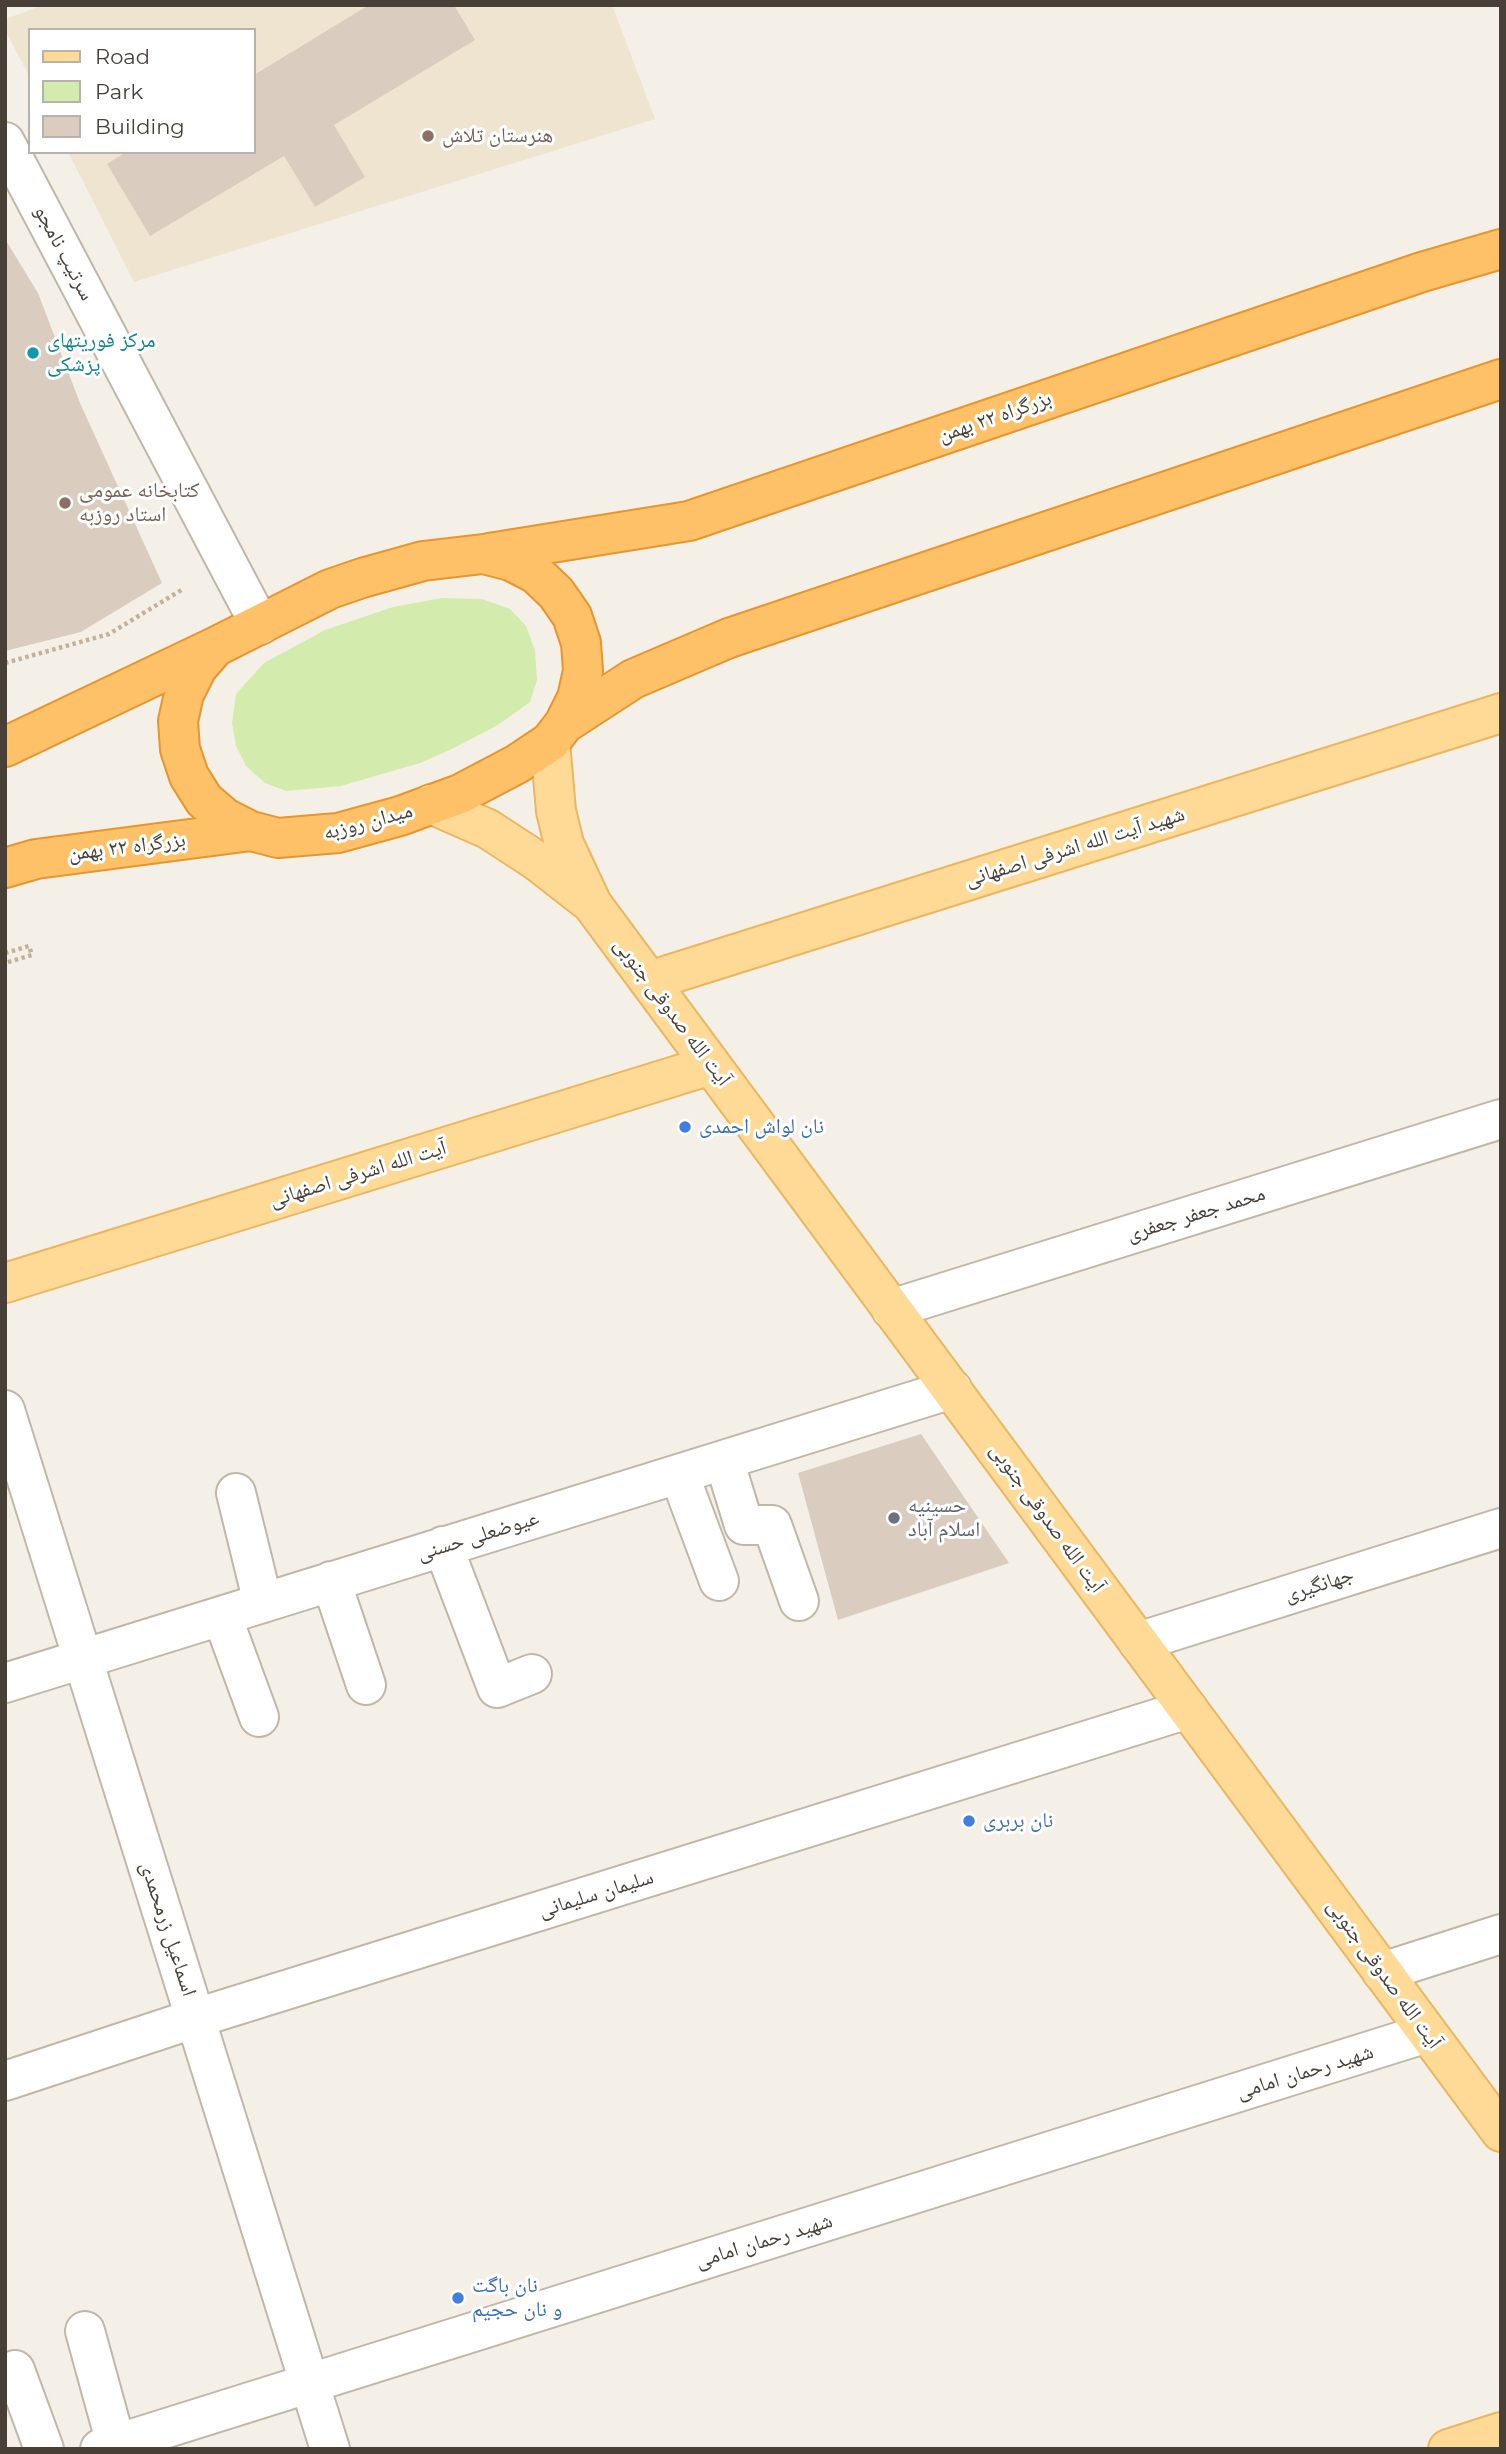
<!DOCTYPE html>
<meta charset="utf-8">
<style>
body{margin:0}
#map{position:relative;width:1506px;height:2454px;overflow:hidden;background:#f5f0e7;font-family:Montserrat,sans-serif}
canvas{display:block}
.frame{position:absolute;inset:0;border:7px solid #484036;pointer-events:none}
.legend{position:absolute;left:28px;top:28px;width:228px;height:126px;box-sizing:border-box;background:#fff;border:2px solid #b6b3af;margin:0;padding:9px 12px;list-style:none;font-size:21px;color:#484036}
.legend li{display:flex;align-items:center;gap:14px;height:35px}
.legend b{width:35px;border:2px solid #b6b3af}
</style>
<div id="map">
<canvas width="1506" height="2454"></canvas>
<div class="frame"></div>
<ul class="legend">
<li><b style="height:9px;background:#ffd996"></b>Road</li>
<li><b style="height:19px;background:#d4ebae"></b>Park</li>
<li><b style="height:19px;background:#dacdbf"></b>Building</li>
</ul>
</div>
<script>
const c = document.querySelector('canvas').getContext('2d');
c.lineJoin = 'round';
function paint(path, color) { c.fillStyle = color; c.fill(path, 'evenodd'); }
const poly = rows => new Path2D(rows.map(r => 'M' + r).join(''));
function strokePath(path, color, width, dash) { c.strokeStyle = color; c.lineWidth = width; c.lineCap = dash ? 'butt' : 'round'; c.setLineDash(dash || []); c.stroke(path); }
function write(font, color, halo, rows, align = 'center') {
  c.font = font + ' Montserrat,"Noto Naskh Arabic",sans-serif'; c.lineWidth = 6; c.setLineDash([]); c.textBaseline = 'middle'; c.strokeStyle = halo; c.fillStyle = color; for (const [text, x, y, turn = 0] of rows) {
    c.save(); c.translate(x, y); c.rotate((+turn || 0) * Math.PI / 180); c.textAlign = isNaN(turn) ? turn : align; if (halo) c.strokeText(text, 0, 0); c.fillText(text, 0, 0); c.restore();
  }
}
paint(poly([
 [44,5,612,5,655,119,134,282,68,152,254,152,254,30,30,30,30,78,5,30,5,19]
]), '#efe4d0');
paint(poly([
 [442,598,482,599,510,609,526,626,535,650,537,680,530,702,498,725,454,748,420,763,341,786,286,791,265,783,246,766,236,746,232,723,236,694,264,663,325,630,393,607]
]), '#d4ebae');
paint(poly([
 [369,5,454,5,475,40,334,125,365,177,315,207,284,156,150,236,107,164,126,152,254,152,254,75],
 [5,239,38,293,80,403,162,583,81,632,5,651],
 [921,1434,1009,1563,838,1620,798,1473]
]), '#dacdbf');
const minor = poly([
 [5,142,260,625],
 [891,1309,1501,1119],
 [5,1410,330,2449],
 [724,1460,744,1525,772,1525,799,1601],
 [679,1474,719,1581],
 [236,1493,263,1603],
 [443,1546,497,1688,532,1674],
 [331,1581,366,1685],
 [222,1616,259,1717],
 [1138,1642,1501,1528],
 [5,1683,952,1389],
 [1382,1972,1501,1934],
 [5,2081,196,2018,1188,1709],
 [85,2331,116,2444],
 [15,2370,44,2449],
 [100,2449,1427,2033]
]);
const major = poly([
 [550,742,556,811,564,844,592,904,1501,2132],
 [431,804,488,829,537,861,587,900],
 [649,981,1501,713],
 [5,1283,711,1065],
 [1448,2449,1501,2432]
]);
const highway = poly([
 [489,553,689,521,1422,272,1501,249],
 [483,554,511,561,536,574,556,593,572,616,581,643,583,671,577,698,564,724,550,742,517,764,460,794,400,816,338,833,278,838,251,831,225,818,204,800,189,776,180,749,178,721,184,694,197,668,215,647,330,589,362,578,423,561,483,554],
 [564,724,633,679,729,638,1501,379],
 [5,747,213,648],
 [5,868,36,859,251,831]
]);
strokePath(minor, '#c1b7a9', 42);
strokePath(major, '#ebb65f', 42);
strokePath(highway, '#e7952f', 42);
strokePath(poly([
 [5,663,109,634,183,589],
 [5,953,29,946,32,955,5,963]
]), '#c4b19a', 4.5, [3.5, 3.5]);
strokePath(minor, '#fff', 38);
strokePath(major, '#ffd996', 38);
strokePath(highway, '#ffc168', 38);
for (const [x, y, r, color] of [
 [428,136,7,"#8d6e63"],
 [33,353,7,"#0f9aa8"],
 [65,503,7,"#8d6e63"],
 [685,1127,7,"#3f7fe0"],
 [894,1518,7,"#6b7280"],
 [969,1821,7,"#3f7fe0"],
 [458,2298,7,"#3f7fe0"]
]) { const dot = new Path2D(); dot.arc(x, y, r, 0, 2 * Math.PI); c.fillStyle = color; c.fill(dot); strokePath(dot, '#fff', 2.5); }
write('21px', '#785e54', '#fff', [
 ["هنرستان تلاش",442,136],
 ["کتابخانه عمومی",79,491],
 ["استاد روزبه",79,515]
], 'left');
write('21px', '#484036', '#fff', [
 ["سرتیپ نامجو",64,253,62],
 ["بزرگراه ۲۲ بهمن",995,417,-19],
 ["میدان روزبه",368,822,-15],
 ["بزرگراه ۲۲ بهمن",127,847,-7],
 ["شهید آیت الله اشرفی اصفهانی",1075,847,-17],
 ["آیت الله صدوقی جنوبی",672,1012,53],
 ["آیت الله اشرفی اصفهانی",358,1174,-17],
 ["محمد جعفر جعفری",1196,1214,-17],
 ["آیت الله صدوقی جنوبی",1047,1518,54],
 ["عیوضعلی حسنی",478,1536,-17],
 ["جهانگیری",1319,1585,-18],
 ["سلیمان سلیمانی",596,1894,-17],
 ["اسماعیل زرمحمدی",168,1929,72],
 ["آیت الله صدوقی جنوبی",1384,1974,54],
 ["شهید رحمان امامی",1305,2072,-17],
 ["شهید رحمان امامی",764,2241,-17]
]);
write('21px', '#0d838f', '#fff', [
 ["مرکز فوریتهای",47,341],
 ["پزشکی",47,365]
], 'left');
write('21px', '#366cbe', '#fff', [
 ["نان لواش احمدی",699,1127],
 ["نان بربری",983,1821],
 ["نان باگت",472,2286],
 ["و نان حجیم",472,2310]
], 'left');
write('21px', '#5b616d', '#fff', [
 ["حسینیه",908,1506],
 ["اسلام آباد",908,1530]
], 'left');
</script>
